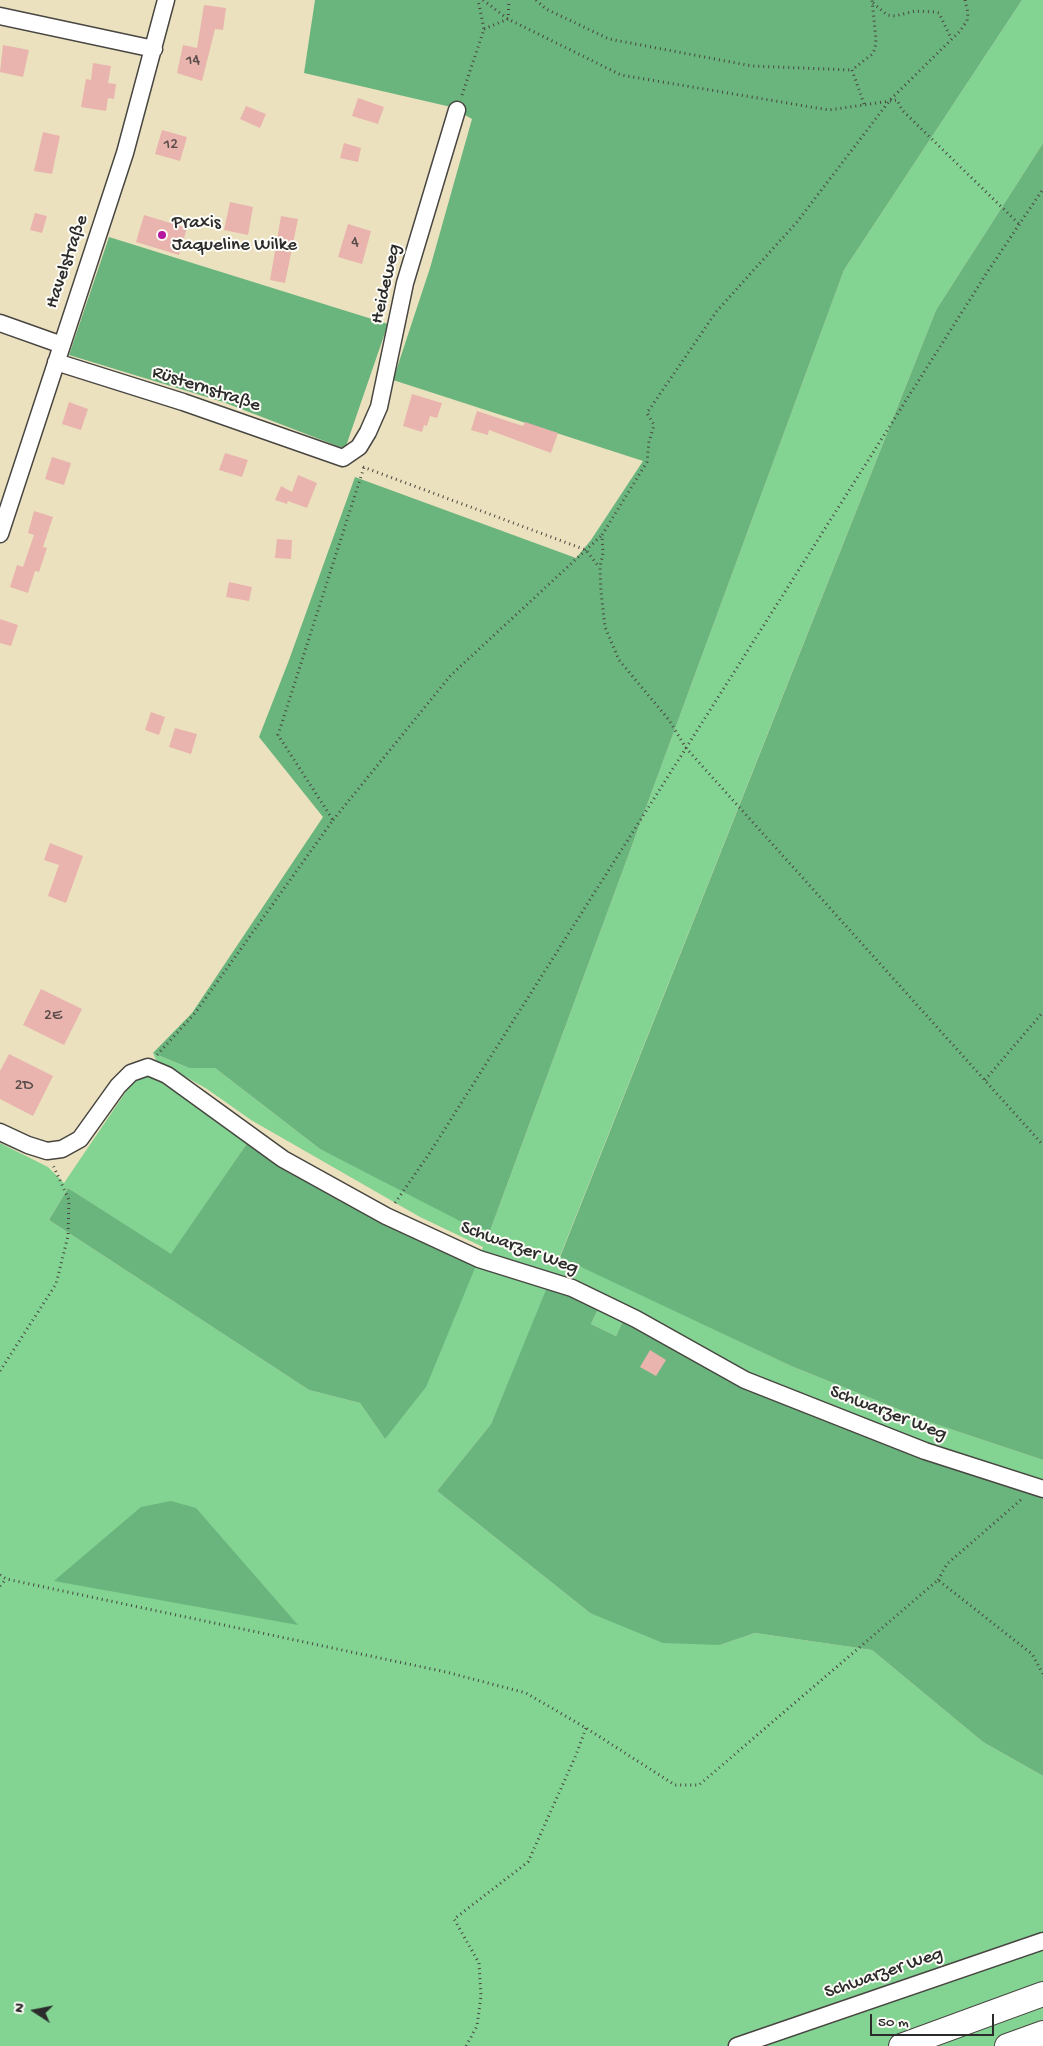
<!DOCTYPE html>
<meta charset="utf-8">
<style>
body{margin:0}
#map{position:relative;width:1043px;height:2046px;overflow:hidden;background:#ece1bf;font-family:"Gochi Hand",sans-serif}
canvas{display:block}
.north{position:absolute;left:10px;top:1986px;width:50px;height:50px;-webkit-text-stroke:4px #fdfcf7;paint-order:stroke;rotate:281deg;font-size:14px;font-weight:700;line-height:20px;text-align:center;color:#2b2b2b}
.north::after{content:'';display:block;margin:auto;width:18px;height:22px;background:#2b2b2b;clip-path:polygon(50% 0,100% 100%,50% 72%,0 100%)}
.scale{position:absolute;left:870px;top:2014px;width:124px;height:22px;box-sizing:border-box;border:2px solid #2b2b2b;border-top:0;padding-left:6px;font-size:15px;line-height:18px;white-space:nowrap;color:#2b2b2b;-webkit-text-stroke:4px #fdfcf7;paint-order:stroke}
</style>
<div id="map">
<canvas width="1043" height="2046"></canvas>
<div class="north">N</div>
<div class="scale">50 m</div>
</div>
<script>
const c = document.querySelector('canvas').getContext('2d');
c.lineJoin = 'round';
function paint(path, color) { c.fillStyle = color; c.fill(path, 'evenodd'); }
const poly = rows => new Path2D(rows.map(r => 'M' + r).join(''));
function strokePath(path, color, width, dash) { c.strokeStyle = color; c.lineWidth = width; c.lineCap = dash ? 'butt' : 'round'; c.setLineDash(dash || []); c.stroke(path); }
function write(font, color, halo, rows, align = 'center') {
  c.font = font + ' "Gochi Hand",sans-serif'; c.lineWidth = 4; c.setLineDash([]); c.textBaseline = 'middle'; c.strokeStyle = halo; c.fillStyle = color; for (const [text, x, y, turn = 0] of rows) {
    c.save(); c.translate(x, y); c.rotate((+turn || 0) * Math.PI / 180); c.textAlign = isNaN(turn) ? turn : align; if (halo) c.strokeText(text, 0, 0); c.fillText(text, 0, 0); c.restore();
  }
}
paint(poly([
 [1022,0,1043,0,1043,143,936,310,560,1256,791,1366,935,1424,1043,1460,1043,1495,925,1455,624,1319,616,1336,591,1324,599,1307,549,1286,491,1424,437,1491,590,1613,720,1645,755,1633,872,1650,983,1742,1043,1776,1043,2046,0,2046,0,1143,48,1167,64,1183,129,1087,136,1080,153,1075,250,1139,171,1255,68,1188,49,1220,309,1390,360,1403,385,1439,477,1263,483,1247,420,1217,251,1120,207,1089,156,1060,153,1053,189,1068,215,1068,320,1149,490,1231,844,270]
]), '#83d393');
paint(poly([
 [315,0,1022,0,844,270,490,1231,460,1221,320,1149,215,1068,189,1068,153,1053,192,1013,323,817,259,737,289,660,355,477,576,558,591,540,643,461,393,380,430,268,472,119,451,107,304,73],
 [1043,143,1043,1460,935,1424,791,1366,560,1257,936,310],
 [109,237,388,324,345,449,223,402,69,355],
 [250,1139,477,1263,426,1387,385,1439,360,1403,309,1390,49,1220,68,1188,171,1254],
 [548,1285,599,1307,591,1324,616,1336,624,1319,776,1394,1043,1495,1043,1776,983,1742,872,1650,755,1633,720,1645,663,1643,590,1613,437,1491,491,1424],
 [171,1501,196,1508,298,1625,54,1581,141,1507]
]), '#6ab57d');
paint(poly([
 [204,5,226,8,223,30,215,29,202,81,177,73,183,45,197,48],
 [3,45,29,50,23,77,0,72],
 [93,63,111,66,108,83,116,84,114,99,108,98,106,111,81,107,86,79,91,80],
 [358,98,384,107,378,124,352,116],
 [246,106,266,114,260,128,240,119],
 [162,130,187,137,180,161,155,154],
 [43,132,60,136,52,174,34,171],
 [344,143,361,148,358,162,340,158],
 [230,202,253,207,248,235,224,230],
 [35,213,47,216,42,233,30,230],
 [144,215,187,228,179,255,136,242],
 [281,216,298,219,285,283,270,280],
 [348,224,371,231,362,264,338,257],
 [412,394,442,403,437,418,430,416,427,426,424,425,422,432,403,426],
 [69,402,88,409,81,430,62,424],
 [477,411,523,426,525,422,558,433,551,453,489,430,488,435,471,430],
 [225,453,248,460,242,477,219,470],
 [52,457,71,463,64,485,45,479],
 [298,475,317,483,307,508,288,501,287,504,275,500,281,486,292,492],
 [34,511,53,517,43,547,47,548,39,572,35,571,28,593,10,587,17,565,23,567,34,535,28,533],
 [277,539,292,540,291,559,275,558],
 [229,582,252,587,249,601,226,597],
 [0,619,18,625,11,646,0,643],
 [151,712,165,717,159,735,145,730],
 [175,728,197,734,191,754,169,747],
 [50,843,83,856,66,903,48,896,59,865,44,860],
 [41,989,82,1009,64,1045,23,1025],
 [9,1054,53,1076,33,1116,0,1099,0,1071],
 [650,1350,666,1360,656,1376,640,1367]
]), '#e8b4ad');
const minor = poly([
 [0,16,154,49],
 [0,323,62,345],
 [56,362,183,402,343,458,359,447,368,432,379,407,405,283,457,110],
 [0,534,125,153,166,0],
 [0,1132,28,1145,47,1151,62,1149,80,1139,118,1086,131,1073,148,1067,167,1075,283,1159,386,1216,479,1259,572,1288,636,1319,745,1380,925,1451,1043,1489],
 [737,2046,1043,1941]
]);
const highway = poly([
 [901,2046,1043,1994],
 [1007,2046,1043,2033]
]);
strokePath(minor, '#484641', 19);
strokePath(highway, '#484641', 26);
strokePath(poly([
 [483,0,508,19,621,75,829,110,897,100,902,110,1019,224],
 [536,0,546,9,609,39,752,66,852,70],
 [965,0,968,13,967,21,960,31,890,100,797,222,716,312,647,413,654,425,649,442,647,462,602,535,603,553,600,567,601,592,605,627,619,660,669,720,686,748,1043,1145],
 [873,3,887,15,895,16,915,11,936,12,939,13,951,38],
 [484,29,508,19,509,0],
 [462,95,484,29,478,0],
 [864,104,852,70,871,55,875,49,876,40,872,0],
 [363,467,586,550,599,567],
 [333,820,451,675,601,536],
 [157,1055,195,1013,333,820,278,735,364,467],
 [985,1080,1043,1012],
 [395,1203,429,1154,988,271,1043,189],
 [0,1371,56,1284,68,1236,69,1200,53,1165],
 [0,1575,6,1579,446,1672,526,1693,586,1728,675,1785,699,1785,938,1580,1032,1654,1043,1674],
 [938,1580,947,1564,1023,1498],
 [0,1586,6,1579],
 [466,2046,477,2026,481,1996,479,1963,454,1919,528,1862,576,1755,586,1728]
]), '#484641', 3, [1, 4]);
strokePath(minor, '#fff', 16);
strokePath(highway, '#fff', 24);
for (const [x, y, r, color] of [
 [162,235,5,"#b5179e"]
]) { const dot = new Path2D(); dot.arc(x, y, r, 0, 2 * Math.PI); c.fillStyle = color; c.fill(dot); strokePath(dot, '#fdfcf7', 2); }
write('16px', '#5a4d4c', null, [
 ["14",193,62],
 ["12",171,146],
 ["4",355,244],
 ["2E",53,1017],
 ["2D",24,1087]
]);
write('19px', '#2b2b2b', '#fdfcf7', [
 ["Praxis",172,224],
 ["Jaqueline Wilke",172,246]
], 'left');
write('19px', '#2b2b2b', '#fdfcf7', [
 ["Havelstraße",68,262,-71],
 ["Heideweg",387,284,-77],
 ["Rüsternstraße",206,390,18],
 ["Schwarzer Weg",519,1249,20],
 ["Schwarzer Weg",888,1414,21],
 ["Schwarzer Weg",884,1974,-19]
]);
</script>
